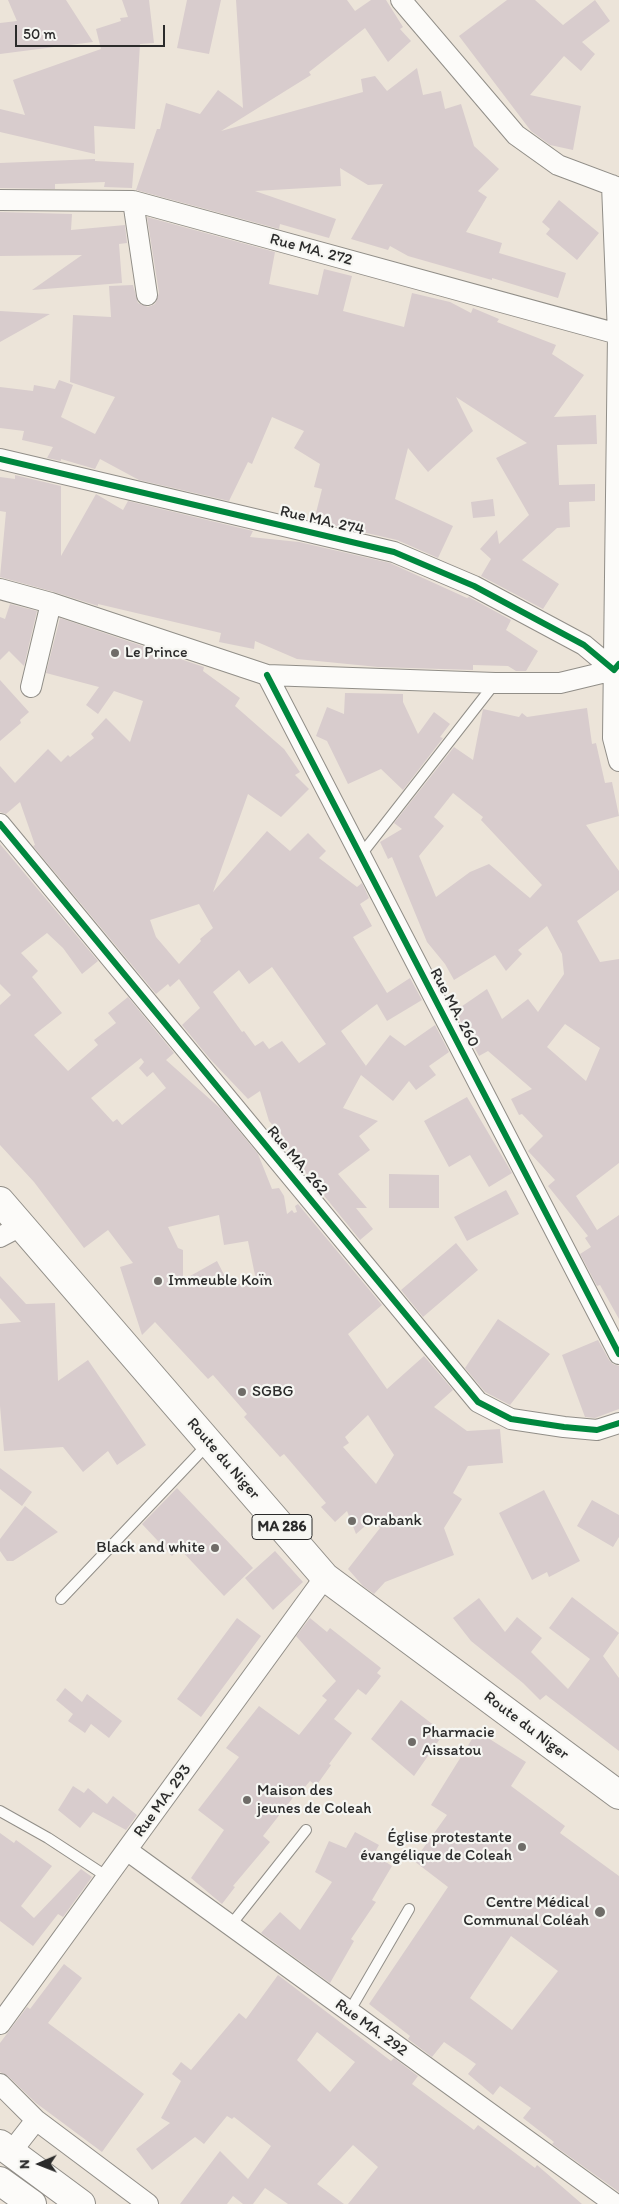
<!DOCTYPE html>
<meta charset="utf-8">
<style>
body{margin:0}
#map{position:relative;width:619px;height:2204px;overflow:hidden;background:#ece4d9;font-family:Itim,sans-serif}
canvas{display:block}
.north{position:absolute;left:15px;top:2139px;width:50px;height:50px;-webkit-text-stroke:4px #f6f6f2;paint-order:stroke;rotate:269deg;font-size:14px;font-weight:700;line-height:20px;text-align:center;color:#2b2b2b}
.north::after{content:'';display:block;margin:auto;width:18px;height:22px;background:#2b2b2b;clip-path:polygon(50% 0,100% 100%,50% 72%,0 100%)}
.scale{position:absolute;left:15px;top:25px;width:150px;height:22px;box-sizing:border-box;border:2px solid #2b2b2b;border-top:0;padding-left:6px;font-size:15px;line-height:18px;white-space:nowrap;color:#2b2b2b;-webkit-text-stroke:4px #f6f6f2;paint-order:stroke}
</style>
<div id="map">
<canvas width="619" height="2204"></canvas>
<div class="north">N</div>
<div class="scale">50 m</div>
</div>
<script>
const c = document.querySelector('canvas').getContext('2d');
c.lineJoin = 'round';
function paint(path, color) { c.fillStyle = color; c.fill(path, 'evenodd'); }
const poly = rows => new Path2D(rows.map(r => 'M' + r).join(''));
function strokePath(path, color, width, dash) { c.strokeStyle = color; c.lineWidth = width; c.lineCap = dash ? 'butt' : 'round'; c.setLineDash(dash || []); c.stroke(path); }
function write(font, color, halo, rows, align = 'center') {
  c.font = font + ' Itim,sans-serif'; c.lineWidth = 4.5; c.setLineDash([]); c.textBaseline = 'middle'; c.strokeStyle = halo; c.fillStyle = color; for (const [text, x, y, turn = 0] of rows) {
    c.save(); c.translate(x, y); c.rotate((+turn || 0) * Math.PI / 180); c.textAlign = isNaN(turn) ? turn : align; if (halo) c.strokeText(text, 0, 0); c.fillText(text, 0, 0); c.restore();
  }
}
paint(poly([
 [8,0,66,0,93,42,0,54,0,23,17,21],
 [122,0,149,0,154,43,140,44,135,129,94,126,95,154,0,132,0,109,25,115,13,80,101,49,96,29,121,21,120,18,128,17],
 [187,0,221,0,209,54,177,48],
 [236,0,347,0,355,11,371,0,386,0,403,27,400,29,411,41,388,62,365,28,309,72,311,75,221,131,363,92,361,79,375,76,387,91,417,68,423,95,441,91,445,109,461,104,474,146,499,169,478,191,487,197,466,232,502,243,499,253,566,273,558,298,492,278,492,280,408,256,390,246,388,250,351,239,383,184,368,185,340,168,341,186,255,191,336,219,329,238,280,224,279,229,136,190,157,129,160,129,166,103,200,114,218,90,243,108],
 [507,0,535,0,563,25,595,0,610,21,582,42,595,54,581,71,564,56,530,95,581,106,573,150,550,145,531,131,459,36],
 [95,159,95,161,134,163,132,188,104,187,105,182,55,184,55,189,0,188,0,163],
 [559,200,599,233,577,260,546,234,550,229,542,222],
 [0,212,72,214,71,230,125,225,127,243,119,244,122,283,32,290,82,255,0,256],
 [147,217,275,252,269,284,318,295,324,269,352,276,343,311,404,327,412,293,450,302,471,313,473,308,499,319,497,322,556,345,552,354,584,375,554,417,596,415,597,444,557,445,559,485,595,484,595,501,569,502,570,527,557,528,522,560,559,584,543,609,481,576,491,559,480,549,497,530,499,544,529,515,496,458,527,443,456,397,473,431,428,472,408,448,395,499,453,526,438,558,397,540,314,521,322,489,314,487,320,464,294,448,304,431,272,417,252,464,248,462,229,501,139,480,100,459,95,469,61,459,61,461,47,458,53,447,22,440,24,431,0,428,0,387,33,391,34,385,55,389,59,380,73,385,61,417,95,434,115,397,70,382,73,315,111,317,109,286,133,285,138,303,148,307,155,304,159,293],
 [0,311,50,314,0,342],
 [15,475,61,486,61,556,96,494,123,510,128,501,253,531,250,537,299,542,390,563,467,598,469,597,511,620,506,630,538,651,526,671,516,671,508,666,473,665,473,670,378,667,297,659,255,641,254,649,219,642,221,633,98,604,98,606,54,592,0,577,6,512,0,511,0,477,15,479],
 [493,499,495,516,473,518,471,502],
 [10,604,37,611,24,666,9,651,0,660,0,617,5,619],
 [60,618,204,667,203,671,240,698,235,706,284,749,300,772,295,775,309,789,281,817,248,794,213,892,267,831,290,851,308,833,326,851,319,858,357,887,362,883,369,898,360,904,372,926,353,937,387,993,410,978,422,1000,387,1021,377,1004,341,1031,366,1066,365,1067,390,1035,405,1046,435,1025,449,1052,429,1066,436,1075,416,1090,409,1081,393,1101,361,1075,343,1108,378,1121,359,1136,370,1150,338,1174,367,1208,356,1208,373,1229,360,1240,279,1140,283,1136,269,1121,260,1091,248,1099,210,1059,182,1025,200,1008,179,979,170,987,168,984,156,994,33,846,35,845,20,802,6,814,0,812,0,766,15,783,48,749,61,762,68,755,70,757,94,738,91,734,106,718,130,742,143,701,114,691,98,714,86,705,99,687,46,673],
 [199,904,213,928,200,939,201,941,179,964,156,937,150,920],
 [272,967,326,1044,299,1063,282,1041,269,1049,263,1041,255,1046,244,1031,242,1032,213,992,239,970,249,984],
 [0,680,29,712,20,720,21,723,0,741],
 [345,693,403,694,403,702,418,734,434,712,450,724,440,737,443,738,403,790,381,769,348,784,327,741,316,736,327,707,344,714],
 [587,708,592,744,596,743,605,783,612,782,619,816,586,825,619,871,619,890,577,921,600,962,619,959,619,1163,576,1196,597,1230,619,1215,619,1319,600,1285,597,1286,580,1254,591,1247,585,1238,588,1236,548,1186,555,1180,528,1151,543,1136,522,1114,519,1115,511,1099,532,1089,488,1051,479,1056,455,1011,487,989,502,1019,528,999,538,1012,564,974,562,954,547,926,518,950,522,954,506,971,495,955,454,980,445,964,427,942,392,857,388,859,380,842,402,829,394,823,454,747,473,760,483,709,519,717,522,713,527,717],
 [453,793,483,817,481,820,542,885,530,898,489,864,470,872,436,897,419,856,444,826,434,817],
 [565,1024,600,1048,586,1081,547,1047],
 [0,844,98,961,82,974,63,948,47,933,21,953,38,971,32,977,62,1013,34,1035,68,1071,98,1045,94,1040,116,1023,108,1013,128,997,174,1053,166,1060,221,1109,258,1154,272,1189,279,1188,284,1196,287,1214,292,1210,294,1213,297,1212,295,1206,298,1204,382,1305,348,1334,387,1389,424,1356,453,1390,434,1407,467,1431,500,1429,503,1463,468,1466,453,1493,462,1499,444,1528,454,1555,385,1582,374,1594,363,1586,348,1569,380,1528,372,1520,356,1534,347,1511,335,1522,321,1507,326,1503,284,1454,280,1457,244,1417,247,1414,213,1375,208,1379,155,1322,142,1335,120,1267,133,1263,108,1230,84,1248,34,1182,0,1145,0,1005,11,995,0,984],
 [141,1058,144,1062,139,1068,147,1077,153,1072,166,1088,122,1125,117,1119,113,1122,91,1098],
 [219,1215,224,1245,248,1241,256,1280,230,1286,217,1261,183,1280,183,1250,178,1248,168,1227],
 [368,1415,394,1455,376,1484,343,1447,349,1443,345,1437],
 [467,1097,512,1173,489,1187,470,1155,449,1167,424,1121],
 [389,1174,439,1175,439,1208,389,1208],
 [506,1190,519,1214,467,1241,454,1217],
 [456,1243,478,1270,423,1317,401,1290],
 [0,1276,26,1304,55,1303,58,1381,88,1360,146,1445,117,1465,108,1451,83,1472,63,1447,4,1451,0,1406,0,1324,21,1322,0,1298],
 [498,1319,550,1354,510,1405,485,1392,465,1368],
 [598,1340,609,1360,613,1364,619,1366,619,1409,595,1418,585,1417,562,1355],
 [0,1468,32,1492,22,1506,0,1489],
 [177,1488,253,1568,224,1596,179,1548,172,1556,142,1524],
 [544,1490,580,1561,549,1577,547,1572,532,1580,499,1513],
 [592,1500,619,1515,619,1537,613,1547,577,1526],
 [25,1506,58,1532,13,1561,7,1561,0,1551,0,1539],
 [275,1551,303,1582,273,1610,245,1578],
 [572,1597,619,1633,603,1656,619,1678,619,1751,546,1695,540,1700,523,1683,471,1641,453,1618,479,1598,505,1632,517,1617,542,1638,531,1652,568,1689,590,1659,549,1628],
 [237,1618,261,1636,201,1717,177,1699],
 [310,1618,327,1632,330,1628,381,1668,377,1673,381,1676,366,1695,358,1689,334,1719,352,1733,329,1764,331,1765,316,1786,310,1781,304,1788,302,1786,263,1836,270,1842,233,1886,235,1887,222,1904,191,1878,224,1830,198,1810,239,1757,226,1748,259,1706,299,1735,327,1700,322,1696,336,1681,296,1636],
 [65,1688,82,1702,87,1694,122,1721,109,1738,91,1724,85,1733,68,1721,73,1714,56,1700],
 [401,1700,444,1733,414,1776,371,1739],
 [477,1731,526,1762,511,1786,565,1826,560,1833,619,1876,619,2192,552,2144,554,2142,523,2118,531,2108,500,2086,493,2095,468,2074,476,2064,444,2042,432,2057,408,2039,410,2036,369,2004,448,1887,414,1861,447,1815,431,1805],
 [511,1936,558,1971,512,2030,470,1998],
 [73,1786,84,1793,88,1788,107,1804,113,1796,137,1815,126,1830,93,1812,80,1828,58,1810],
 [355,1832,379,1845,374,1854,392,1866,372,1900,376,1902,351,1939,354,1941,330,1983,261,1933,280,1912,300,1930,332,1882,315,1872,329,1841,346,1848],
 [0,1833,14,1843,16,1840,52,1866,21,1906,34,1918,81,1869,92,1877,63,1917,58,1914,33,1946,0,1921],
 [64,1964,82,1978,48,2023,144,2094,102,2152,36,2103,8,2076,0,2072,0,2043,27,2007,30,2009],
 [278,1975,391,2061,394,2058,418,2076,412,2084,474,2130,478,2125,535,2168,537,2165,582,2204,348,2204,378,2167,353,2145,317,2184,344,2204,288,2204,265,2188,253,2204,243,2204,233,2196,227,2204,180,2204,220,2151,248,2179,271,2146,234,2117,232,2119,227,2116,204,2144,195,2137,152,2170,136,2149,170,2123,161,2118,181,2081,172,2074,181,2062,191,2070,239,2013,246,2019],
 [317,2032,355,2062,330,2092,297,2060]
]), '#d8cccd');
const service = poly([
 [360,856,495,683],
 [61,1599,208,1444],
 [0,1811,48,1838,106,1876],
 [230,1926,306,1830],
 [349,2012,409,1909]
]);
const minor = poly([
 [401,0,516,135,558,165,619,188],
 [612,185,618,334,613,738,619,761],
 [0,200,133,201,618,334],
 [133,201,147,295],
 [0,459,394,552,474,586,584,645,614,670,619,664],
 [0,589,51,603,267,675,495,683,560,683,614,670,619,674],
 [267,675,619,1354],
 [31,687,51,603],
 [0,824,478,1402,511,1419,564,1427,597,1430,619,1423],
 [0,1237,21,1226],
 [128,1851,615,2204],
 [0,2024,325,1577],
 [0,2084,36,2120,148,2204],
 [11,2152,36,2120]
]);
const primary = poly([
 [0,1201,325,1577,619,1795]
]);
const trunk = poly([
 [0,2144,81,2204],
 [0,2181,32,2204]
]);
strokePath(service, '#918e88', 12);
strokePath(minor, '#918e88', 22);
strokePath(primary, '#918e88', 30);
strokePath(trunk, '#918e88', 30);
strokePath(service, '#fcfbf9', 10);
strokePath(minor, '#fcfbf9', 20);
strokePath(primary, '#fcfbf9', 28);
strokePath(trunk, '#fcfbf9', 28);
strokePath(poly([
 [0,459,394,552,474,586,584,645,614,670,619,664],
 [267,675,619,1354],
 [0,824,478,1402,511,1419,564,1427,597,1430,619,1423]
]), '#00873e', 6);
for (const [x, y, r, color] of [
 [115,653,5,"#6f6c68"],
 [158,1281,5,"#6f6c68"],
 [242,1392,5,"#6f6c68"],
 [352,1521,5,"#6f6c68"],
 [215,1548,5,"#6f6c68"],
 [412,1742,5,"#6f6c68"],
 [247,1800,5,"#6f6c68"],
 [522,1847,5,"#6f6c68"],
 [600,1912,6,"#6f6c68"]
]) { const dot = new Path2D(); dot.arc(x, y, r, 0, 2 * Math.PI); c.fillStyle = color; c.fill(dot); strokePath(dot, '#f6f6f2', 2); }
for (const [x, y, w] of [
 [282,1527,60]
]) { const box = new Path2D(); box.roundRect(x - w / 2, y - 12.5, w, 25, 4); c.fillStyle = '#f6f6f2'; c.fill(box); strokePath(box, '#2b2b2b', 1); }
write('bold 15px', '#2b2b2b', null, [
 ["MA 286",282,1527]
]);
write('16px', '#2b2b2b', '#f6f6f2', [
 ["Rue MA. 272",311,250,15],
 ["Rue MA. 274",322,521,13],
 ["Rue MA. 260",454,1008,62],
 ["Rue MA. 262",297,1161,50],
 ["Route du Niger",223,1459,49],
 ["Route du Niger",526,1726,37],
 ["Rue MA. 293",163,1801,-54],
 ["Rue MA. 292",371,2028,36]
]);
write('16px', '#2b2b2b', '#f6f6f2', [
 ["Le Prince",125,653],
 ["Immeuble Koïn",168,1281],
 ["SGBG",252,1392],
 ["Orabank",362,1521],
 ["Black and white",205,1548,"right"],
 ["Pharmacie",422,1733],
 ["Aissatou",422,1751],
 ["Maison des",257,1791],
 ["jeunes de Coleah",257,1809],
 ["Église protestante",512,1838,"right"],
 ["évangélique de Coleah",512,1856,"right"],
 ["Centre Médical",589,1903,"right"],
 ["Communal Coléah",589,1921,"right"]
], 'left');
</script>
